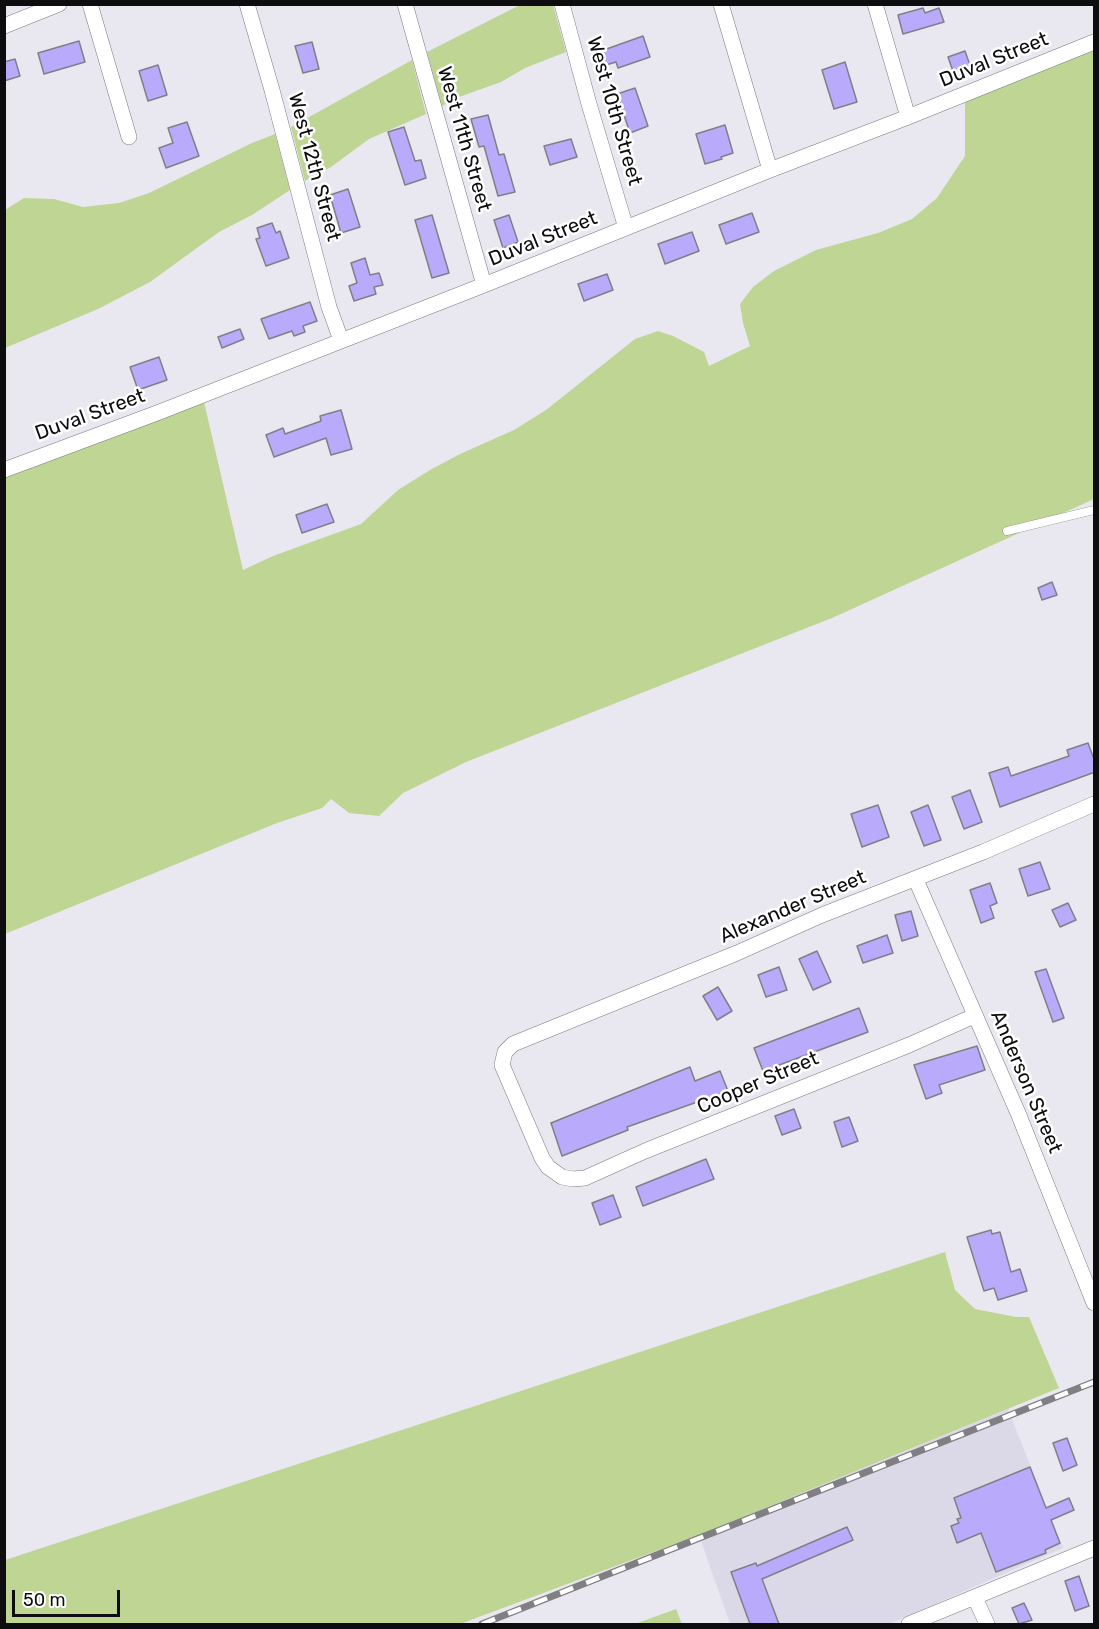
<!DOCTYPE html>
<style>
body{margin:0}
#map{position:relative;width:1099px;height:1629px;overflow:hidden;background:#e9e8f1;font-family:Rubik,sans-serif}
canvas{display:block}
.frame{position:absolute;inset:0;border:6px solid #0d0d0f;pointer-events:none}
.scale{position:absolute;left:12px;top:1590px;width:108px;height:27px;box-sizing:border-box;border:3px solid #0d0d0f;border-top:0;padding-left:8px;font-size:18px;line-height:21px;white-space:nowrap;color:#0d0d0f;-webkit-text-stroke:4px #fff;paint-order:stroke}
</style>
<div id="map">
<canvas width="1099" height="1629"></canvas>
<div class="frame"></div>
<div class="scale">50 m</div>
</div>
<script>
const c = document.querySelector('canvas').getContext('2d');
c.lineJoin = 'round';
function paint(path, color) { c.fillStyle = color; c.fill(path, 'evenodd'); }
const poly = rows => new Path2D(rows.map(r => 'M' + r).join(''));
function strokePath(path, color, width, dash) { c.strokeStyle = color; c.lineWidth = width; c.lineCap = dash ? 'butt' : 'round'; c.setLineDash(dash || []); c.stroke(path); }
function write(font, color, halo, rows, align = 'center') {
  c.font = font + ' Rubik,sans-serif'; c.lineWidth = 5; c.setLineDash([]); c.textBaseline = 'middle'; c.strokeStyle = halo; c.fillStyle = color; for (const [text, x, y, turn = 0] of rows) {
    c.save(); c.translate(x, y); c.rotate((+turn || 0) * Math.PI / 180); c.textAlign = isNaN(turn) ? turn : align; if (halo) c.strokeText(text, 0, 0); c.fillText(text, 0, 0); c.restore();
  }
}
paint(poly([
 [1008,1409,1063,1548,889,1624,730,1624,699,1535]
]), '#dbd9e8');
paint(poly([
 [520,5,553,5,566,52,525,68,501,82,459,97,442,106,427,52],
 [1094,49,1094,499,832,618,466,762,403,793,379,816,349,813,331,799,322,808,277,823,5,934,5,478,204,402,243,570,273,556,361,524,398,490,430,470,460,454,514,430,546,410,635,339,658,331,673,336,704,352,709,366,750,346,743,323,740,304,753,287,774,271,816,250,878,233,912,219,937,198,965,156,965,102],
 [412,60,426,114,369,139,331,167,305,181,291,127],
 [275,134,290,190,252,215,219,232,150,282,98,309,5,348,5,210,24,198,54,199,83,207,119,203,149,193,252,143],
 [945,1252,955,1290,975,1309,1016,1317,1029,1317,1059,1388,699,1535,460,1624,5,1624,5,1560],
 [676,1609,682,1624,635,1624]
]), '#bed594');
const building = poly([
 [923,8,925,13,939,8,944,22,903,34,898,15,923,8],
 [643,36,650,57,618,68,616,62,606,65,601,51,643,36],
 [79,41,85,62,44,74,38,53,79,41],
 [312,42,319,69,303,73,295,46,312,42],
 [965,51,972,71,955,77,948,57,965,51],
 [15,59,20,76,4,81,4,62,15,59],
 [845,62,857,102,834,109,822,70,845,62],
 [158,65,167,95,148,101,139,71,158,65],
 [635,88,648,126,630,133,617,94,635,88],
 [488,115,499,155,504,154,515,192,498,196,484,146,479,147,471,119,488,115],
 [187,122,199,156,166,168,159,148,173,143,168,128,187,122],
 [725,125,733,153,721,157,722,159,705,164,696,134,725,125],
 [404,127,415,161,421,160,426,178,405,185,388,132,404,127],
 [571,139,577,157,550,165,544,146,571,139],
 [348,189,360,227,341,233,330,195,348,189],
 [752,213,759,232,726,244,719,225,752,213],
 [432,215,449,273,432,278,415,220,432,215],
 [509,215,518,242,503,248,494,220,509,215],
 [272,223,276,233,280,231,289,258,266,266,256,239,260,238,257,228,272,223],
 [692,232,699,251,665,264,658,244,692,232],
 [365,258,370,275,379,273,383,285,374,287,376,294,354,301,349,286,357,283,351,263,365,258],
 [607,274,613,290,584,301,578,284,607,274],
 [310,302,317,321,303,326,305,332,294,336,292,331,269,339,261,319,310,302],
 [240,329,244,339,222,348,218,337,240,329],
 [159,357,167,380,138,390,130,367,159,357],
 [341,410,352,449,331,455,326,438,274,457,266,435,283,428,285,434,321,421,320,416,341,410],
 [327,504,334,522,302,533,296,515,327,504],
 [1052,582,1057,595,1042,600,1038,588,1052,582],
 [1088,743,1095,762,1095,772,1000,807,989,773,1008,767,1011,776,1069,756,1067,750,1088,743],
 [970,790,982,822,964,829,952,797,970,790],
 [878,805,889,837,862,847,851,814,878,805],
 [928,805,941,840,924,846,911,812,928,805],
 [1040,862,1050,889,1028,896,1019,869,1040,862],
 [990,883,997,903,990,906,994,918,981,923,970,890,990,883],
 [1068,903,1076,920,1060,927,1052,910,1068,903],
 [911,911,918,936,902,941,895,915,911,911],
 [887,935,893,953,863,963,857,946,887,935],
 [817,951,831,982,813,990,799,959,817,951],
 [779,967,787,990,766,997,758,975,779,967],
 [1046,969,1064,1018,1053,1022,1035,972,1046,969],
 [718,987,732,1011,717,1020,703,996,718,987],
 [859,1008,868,1032,763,1071,754,1048,859,1008],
 [977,1046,985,1070,939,1085,942,1093,926,1099,914,1065,977,1046],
 [690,1067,695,1081,720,1071,728,1091,627,1127,628,1130,562,1156,551,1123,690,1067],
 [794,1109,801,1128,782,1135,775,1116,794,1109],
 [849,1117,858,1141,842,1147,834,1122,849,1117],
 [706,1159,714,1179,643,1206,636,1187,706,1159],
 [613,1195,621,1217,600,1225,592,1203,613,1195],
 [991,1230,992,1234,1000,1232,1011,1272,1020,1269,1027,1291,998,1300,994,1288,984,1291,967,1237,991,1230],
 [1067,1438,1077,1465,1063,1471,1053,1443,1067,1438],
 [1030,1467,1046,1508,1069,1498,1074,1510,1051,1520,1060,1543,1045,1550,1046,1553,996,1572,981,1533,957,1543,951,1526,959,1523,957,1519,961,1518,954,1498,1030,1467],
 [847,1527,853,1540,762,1579,779,1624,750,1624,731,1572,756,1563,757,1566,847,1527],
 [1079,1576,1089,1606,1075,1611,1065,1581,1079,1576],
 [1024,1603,1032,1620,1019,1624,1012,1608,1024,1603]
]);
paint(building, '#baaafb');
strokePath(building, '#807f87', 1.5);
const lane = poly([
 [1007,531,1094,510]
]);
const street = poly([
 [90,4,129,137],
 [247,4,272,90,329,307,341,340],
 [405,4,484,285],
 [562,4,589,104,626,228],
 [721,4,770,170],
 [875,4,908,117],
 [4,26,59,4],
 [4,470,157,413,484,285,770,170,908,117,1094,42],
 [916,880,1018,1113,1094,1303],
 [974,1016,909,1045,645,1151,585,1178,573,1179,562,1177,548,1167,542,1158,502,1065,505,1052,513,1044,737,953,822,915,983,852,1094,804],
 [975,1598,987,1624],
 [909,1624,1094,1548]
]);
strokePath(lane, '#7a7980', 9);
strokePath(street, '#7a7980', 16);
strokePath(lane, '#fff', 8);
strokePath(street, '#fff', 15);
const rail = poly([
 [482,1624,1094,1382]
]);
strokePath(rail, '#7f7f84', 7);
strokePath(rail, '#fff', 4.5, [14]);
write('20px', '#0d0d0f', '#fff', [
 ["Duval Street",994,60,-22],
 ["West 10th Street",614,111,74],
 ["West 11th Street",464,139,74],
 ["West 12th Street",314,167,75],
 ["Duval Street",543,239,-22],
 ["Duval Street",90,415,-20],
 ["Alexander Street",793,907,-23],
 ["Anderson Street",1026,1082,67],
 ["Cooper Street",758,1083,-23]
]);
</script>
